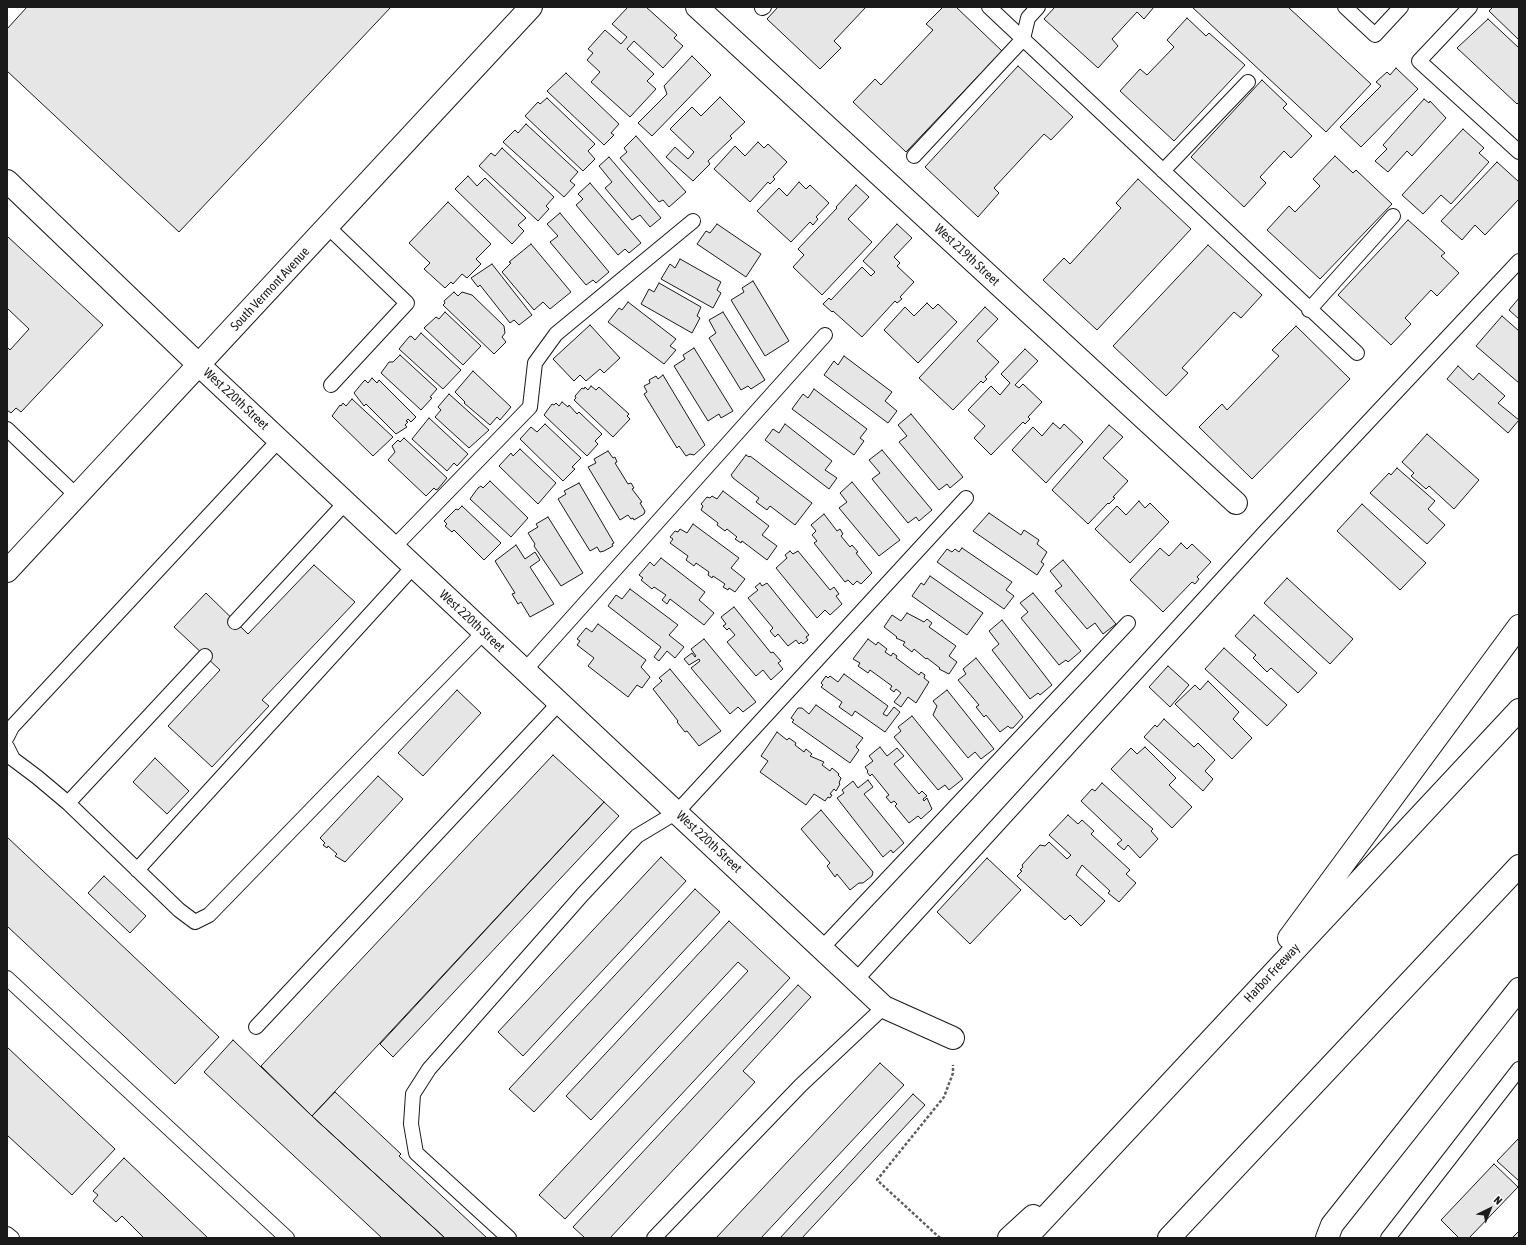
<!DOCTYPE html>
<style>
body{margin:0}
#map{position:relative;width:1526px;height:1245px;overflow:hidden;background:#fff;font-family:"Asap Condensed",sans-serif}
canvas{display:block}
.frame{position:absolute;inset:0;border:8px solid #1a1a1a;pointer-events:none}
.north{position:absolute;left:1470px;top:1189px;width:40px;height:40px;-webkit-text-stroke:3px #fff;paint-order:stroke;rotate:43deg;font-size:11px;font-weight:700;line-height:16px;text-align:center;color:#1a1a1a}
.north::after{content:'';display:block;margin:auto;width:14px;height:18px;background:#1a1a1a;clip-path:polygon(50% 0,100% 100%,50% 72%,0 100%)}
</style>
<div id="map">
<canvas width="1526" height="1245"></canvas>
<div class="frame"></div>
<div class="north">N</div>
</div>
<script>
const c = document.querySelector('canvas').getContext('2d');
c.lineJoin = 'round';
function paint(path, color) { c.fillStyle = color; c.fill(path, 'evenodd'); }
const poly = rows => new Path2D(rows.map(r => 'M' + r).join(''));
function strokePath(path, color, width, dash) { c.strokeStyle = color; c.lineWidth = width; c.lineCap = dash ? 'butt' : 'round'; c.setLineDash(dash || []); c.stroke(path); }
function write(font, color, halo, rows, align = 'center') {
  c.font = font + ' "Asap Condensed",sans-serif'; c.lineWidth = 3; c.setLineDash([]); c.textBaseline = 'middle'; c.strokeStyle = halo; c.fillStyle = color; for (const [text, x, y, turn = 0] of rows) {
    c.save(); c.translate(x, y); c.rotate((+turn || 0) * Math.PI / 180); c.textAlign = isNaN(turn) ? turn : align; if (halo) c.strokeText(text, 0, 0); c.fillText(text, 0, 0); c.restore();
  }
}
const building = poly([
 [27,7,391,7,179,232,7,71,7,29,27,7],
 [628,7,646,7,677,35,674,38,683,46,663,68,634,41,627,49,654,74,647,81,656,89,630,117,591,82,600,72,587,60,593,53,588,49,605,30,621,44,627,37,612,24,628,7],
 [778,7,866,7,834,41,841,48,820,69,767,19,778,7],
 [943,7,956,7,1002,51,906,152,853,102,875,79,881,85,933,30,926,24,943,7],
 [1055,7,1154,7,1144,19,1137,12,1112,39,1118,46,1098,68,1044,19,1055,7],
 [1192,7,1288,7,1371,84,1326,132,1192,7],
 [1493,7,1519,7,1519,40,1489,11,1493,7],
 [1187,18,1206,36,1209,33,1245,65,1174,141,1120,91,1140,69,1147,75,1174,47,1167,40,1187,18],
 [1488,19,1519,48,1519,102,1517,104,1457,48,1488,19],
 [692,56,711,75,652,136,638,123,667,94,664,86,692,56],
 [1018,66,1073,117,1051,140,1044,134,994,188,999,193,978,217,925,167,1018,66],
 [1396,68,1418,89,1361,147,1340,127,1381,86,1376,82,1387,72,1390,75,1396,68],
 [566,73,619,124,611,133,614,135,604,145,547,91,566,73],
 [1262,80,1287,104,1283,108,1312,136,1291,158,1284,151,1260,177,1266,183,1244,207,1191,157,1262,80],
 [720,97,745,122,730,136,732,138,708,161,710,164,693,181,666,157,675,147,688,159,694,152,670,129,692,107,701,116,720,97],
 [547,98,595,144,588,151,595,159,583,171,525,116,538,102,540,104,547,98],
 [1424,99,1429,103,1430,101,1446,118,1412,156,1407,151,1388,172,1375,161,1387,149,1383,145,1424,99],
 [526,124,578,172,570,181,575,185,564,197,503,142,515,130,518,133,526,124],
 [1463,129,1484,148,1479,153,1489,162,1451,204,1441,195,1423,214,1402,195,1463,129],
 [636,136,686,192,669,207,663,200,659,202,620,158,627,152,624,148,636,136],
 [758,142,764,148,768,144,787,162,773,177,775,179,770,184,768,182,750,202,714,169,735,146,745,156,758,142],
 [502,148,554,197,546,206,549,209,538,221,479,166,491,153,495,156,502,148],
 [1335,156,1353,173,1356,170,1392,204,1320,279,1267,230,1289,206,1295,212,1320,186,1313,179,1335,156],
 [609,157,661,218,650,227,640,215,632,220,605,188,612,182,599,166,609,157],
 [1497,162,1519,182,1519,199,1485,235,1475,225,1462,240,1441,221,1497,162],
 [468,176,477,186,485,178,526,218,518,225,524,231,512,244,455,189,468,176],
 [1138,179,1191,229,1097,330,1043,280,1064,258,1070,264,1121,208,1116,203,1138,179],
 [799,182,806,189,810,185,829,203,816,217,818,219,813,225,810,222,791,242,757,211,779,188,787,196,799,182],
 [590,183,641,243,629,253,625,249,618,255,576,205,583,199,578,194,590,183],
 [856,185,869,197,848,219,872,242,822,295,793,267,804,255,798,249,837,208,836,207,856,185],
 [448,202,491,244,476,259,481,264,467,278,462,274,453,284,451,282,445,288,424,269,430,263,409,243,448,202],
 [560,213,609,272,596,283,593,280,586,285,550,242,558,236,547,224,560,213],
 [1408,220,1445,253,1441,256,1459,273,1437,296,1431,290,1405,318,1411,324,1391,345,1338,295,1408,220],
 [717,224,761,254,746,277,697,244,706,231,710,233,717,224],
 [897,224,912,238,894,257,900,263,897,266,914,282,900,297,902,299,897,303,895,301,862,337,833,311,832,312,823,304,829,298,831,300,862,267,871,276,875,272,863,261,897,224],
 [7,236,103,325,21,412,16,408,11,413,7,410,7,347,10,350,29,329,7,308,7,236],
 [531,244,571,292,550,309,543,302,534,310,502,272,511,263,509,262,531,244],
 [1208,245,1262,295,1241,318,1234,312,1182,368,1188,373,1166,396,1113,346,1208,245],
 [680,259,721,282,717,290,721,293,713,308,661,279,670,264,675,268,680,259],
 [492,264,532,315,519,325,514,320,510,323,480,285,478,287,471,278,492,264],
 [753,281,789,341,765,356,731,300,744,292,742,288,753,281],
 [659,283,701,307,697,316,700,318,692,333,641,304,649,289,654,292,659,283],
 [454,292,458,296,462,292,472,295,504,326,505,333,502,337,506,342,494,354,443,305,445,303,444,301,454,292],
 [1519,298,1519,319,1509,310,1519,298],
 [628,302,676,339,670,346,676,350,664,364,608,322,619,308,622,310,628,302],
 [927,303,933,309,938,304,957,322,918,363,884,330,905,307,914,316,927,303],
 [985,307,998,319,977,341,999,362,985,377,987,379,983,383,981,381,953,410,919,378,985,307],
 [445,312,481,346,463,365,424,328,436,317,439,319,445,312],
 [723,312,765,380,751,389,748,386,741,390,709,338,716,333,709,320,723,312],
 [1502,316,1519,331,1519,383,1476,346,1502,316],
 [590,325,620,358,604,373,600,369,586,381,580,375,574,381,553,359,590,325],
 [1296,326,1350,379,1252,479,1199,427,1222,404,1227,410,1279,356,1272,350,1296,326],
 [421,333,461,370,443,389,399,349,409,337,411,336,415,340,421,333],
 [694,348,733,411,721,418,719,414,708,421,674,366,685,359,683,355,694,348],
 [1025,349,1038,361,1015,385,1019,388,1023,384,1042,402,1028,417,1030,419,1025,424,1023,422,991,455,974,438,985,426,968,410,991,386,1000,395,1010,383,1001,374,1025,349],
 [400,355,437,389,430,397,432,398,421,410,381,373,389,362,393,362,400,355],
 [844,356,892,392,885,401,897,411,888,423,824,375,834,361,838,365,844,356],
 [1458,366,1473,380,1479,373,1505,396,1498,403,1519,420,1508,433,1447,379,1458,366],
 [473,371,511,407,500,420,497,417,490,425,464,403,465,402,455,392,473,371],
 [663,375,705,445,694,455,690,454,686,456,679,446,677,448,644,394,647,392,644,386,650,383,649,380,656,376,658,379,663,375],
 [372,378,377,383,379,380,416,417,411,422,408,419,406,421,408,422,405,425,407,427,396,434,366,404,364,406,354,393,363,382,365,380,368,383,372,378],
 [591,386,596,390,599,387,629,414,627,416,630,419,613,437,574,400,576,398,575,396,582,388,584,389,585,387,588,390,591,386],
 [814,389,867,429,860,438,864,441,854,455,792,409,803,394,808,398,814,389],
 [449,394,489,430,469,448,435,417,441,410,438,407,449,394],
 [352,399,393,437,373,456,332,416,340,405,341,406,343,403,346,406,352,399],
 [562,402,568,407,569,405,577,414,579,412,602,434,595,441,598,444,587,456,544,415,552,404,554,405,556,403,559,406,562,402],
 [911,414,963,477,950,488,947,484,939,490,899,442,907,436,898,425,911,414],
 [429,418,468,454,457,466,454,463,447,471,412,439,429,418],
 [1053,423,1060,429,1064,424,1083,442,1046,483,1012,450,1033,427,1042,436,1053,423],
 [545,424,581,458,572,467,575,469,563,481,520,439,531,427,537,432,545,424],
 [785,424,832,461,825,470,837,478,829,489,765,440,773,429,779,433,785,424],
 [1109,425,1123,437,1103,458,1128,481,1113,497,1115,498,1109,504,1108,503,1088,524,1052,490,1109,425],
 [1427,434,1479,480,1454,509,1429,486,1426,489,1411,476,1414,473,1402,462,1427,434],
 [404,438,447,478,438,489,436,490,434,488,426,496,388,460,395,452,392,446,398,440,400,442,404,438],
 [520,449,556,483,538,504,499,466,511,453,513,456,520,449],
 [882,450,932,510,919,521,916,517,908,523,872,479,880,473,869,460,882,450],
 [608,451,613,458,615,457,617,462,615,463,628,484,631,483,634,488,632,489,642,502,640,503,645,511,644,514,634,520,633,518,631,519,628,515,620,520,588,467,596,463,594,459,608,451],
 [746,455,749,457,750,456,812,503,795,525,770,506,767,510,756,502,759,498,733,478,731,475,746,455],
 [1397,468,1435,501,1428,509,1445,525,1427,544,1370,493,1389,473,1391,475,1397,468],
 [490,481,528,518,511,537,470,499,478,488,481,486,483,488,490,481],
 [852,482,900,540,879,556,839,508,847,502,840,493,852,482],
 [579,483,614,543,612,544,613,546,604,551,600,552,597,547,590,551,558,499,566,494,564,491,579,483],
 [723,491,769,526,762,535,777,546,767,560,742,541,741,543,735,539,737,537,727,529,725,531,717,525,718,523,701,510,703,506,701,504,707,497,710,498,712,496,717,499,723,491],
 [1139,501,1145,508,1150,503,1169,522,1130,563,1095,529,1117,506,1126,515,1139,501],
 [1362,504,1426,563,1400,590,1337,531,1362,504],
 [462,506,501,543,484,560,454,530,452,532,445,526,447,524,444,521,456,509,458,510,462,506],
 [989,513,1021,535,1024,530,1039,540,1037,544,1047,552,1041,562,1044,564,1037,575,973,531,989,513],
 [824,514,837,531,840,529,843,534,841,536,850,547,852,545,858,552,856,553,872,573,861,584,857,581,853,585,848,580,845,582,814,543,817,541,812,535,816,531,811,525,824,514],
 [548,517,583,573,561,586,534,546,535,544,528,533,538,527,536,524,548,517],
 [693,524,739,558,731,568,745,579,735,592,729,588,728,590,723,587,725,584,713,576,712,578,708,575,709,572,696,563,694,566,686,560,688,556,670,543,673,539,670,537,675,531,678,532,680,529,687,533,693,524],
 [1181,543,1187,549,1192,544,1211,562,1197,577,1199,579,1195,584,1192,582,1163,612,1130,580,1160,548,1169,556,1181,543],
 [516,545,525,559,535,552,540,560,530,567,554,604,530,617,521,602,518,604,512,594,515,593,495,561,516,545],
 [962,548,1012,582,1006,590,1014,596,1004,609,937,562,947,549,952,552,955,549,959,552,962,548],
 [790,551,793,554,798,551,830,590,834,587,839,594,836,596,842,604,830,615,825,610,817,618,776,568,787,558,785,555,790,551],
 [661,558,705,592,699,600,714,613,704,625,670,599,667,604,662,600,666,595,654,587,652,589,641,580,643,578,639,575,650,562,654,566,661,558],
 [1063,560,1116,624,1103,634,1095,623,1087,629,1055,591,1062,586,1050,571,1063,560],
 [314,565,355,602,262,700,269,706,212,767,168,726,220,670,174,627,206,593,248,634,314,565],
 [930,576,983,613,967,635,912,596,921,583,924,585,930,576],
 [1287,578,1353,639,1330,664,1264,603,1287,578],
 [760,583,762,586,767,583,809,635,806,637,808,640,803,644,801,642,799,644,796,640,788,646,778,634,775,637,770,631,773,628,748,598,758,590,755,587,760,583],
 [630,589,678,625,669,635,684,647,675,658,667,651,659,661,654,657,661,647,608,606,616,595,622,599,630,589],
 [1033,593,1081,651,1068,662,1066,660,1059,665,1021,618,1028,612,1020,603,1033,593],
 [734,607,771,653,773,652,781,661,778,663,783,669,771,680,763,670,756,676,727,642,735,635,729,628,727,630,723,626,726,624,721,617,734,607],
 [907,613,924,622,927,619,932,623,929,627,956,646,949,656,957,662,949,674,939,669,940,668,927,658,926,659,914,649,912,652,903,645,905,642,896,638,897,637,884,627,892,615,901,621,907,613],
 [1254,615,1317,673,1298,693,1271,668,1267,672,1253,658,1256,655,1235,636,1254,615],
 [1002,620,1052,685,1040,695,1038,693,1030,699,992,650,999,644,989,631,1002,620],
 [598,624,646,660,641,667,650,677,642,688,637,685,628,697,588,666,594,658,577,645,580,641,577,639,586,628,592,632,598,624],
 [704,639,756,702,743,712,738,707,730,714,691,668,700,661,699,659,689,665,684,659,692,653,695,657,696,656,691,649,704,639],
 [868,639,876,645,878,642,887,649,885,652,891,656,893,653,897,656,896,658,919,675,921,672,925,675,924,678,929,682,916,703,908,697,901,707,894,702,901,693,896,689,894,692,890,689,892,686,870,670,868,673,858,666,860,663,853,659,868,639],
 [1224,648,1287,705,1267,726,1205,669,1224,648],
 [976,658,1023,717,1013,728,1010,728,1008,726,1000,732,986,715,984,717,976,707,979,705,958,680,966,674,963,669,976,658],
 [1168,666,1189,685,1170,707,1149,687,1168,666],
 [670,669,721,731,699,746,687,731,685,732,677,722,678,721,653,689,662,681,659,678,670,669],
 [844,674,888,706,883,714,887,716,894,707,900,712,885,732,855,711,852,716,839,707,842,702,821,687,823,685,821,683,826,676,828,678,830,676,838,682,844,674],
 [1208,681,1239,712,1233,719,1252,738,1232,759,1175,704,1195,685,1200,690,1208,681],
 [457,690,481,713,423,776,398,753,457,690],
 [947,690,994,749,981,759,975,752,968,758,933,715,937,706,933,701,947,690],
 [816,705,863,738,856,747,859,750,850,763,792,722,794,720,791,718,798,708,802,708,809,714,816,705],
 [912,716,963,779,949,790,945,785,938,790,894,737,901,731,898,727,912,716],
 [1164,719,1194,747,1198,743,1215,760,1205,771,1213,779,1203,791,1144,737,1155,725,1157,727,1164,719],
 [777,732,787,740,789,738,796,743,795,745,804,752,806,749,812,754,810,756,824,762,822,765,830,771,832,768,839,774,838,775,841,778,839,783,840,784,836,791,834,789,830,794,832,795,830,798,828,797,825,801,814,794,806,805,760,772,768,761,761,756,777,732],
 [880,747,887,756,897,748,904,756,894,764,919,794,922,791,927,796,923,799,924,801,927,798,932,809,921,819,918,816,909,823,895,806,897,804,894,801,891,803,886,797,889,795,872,774,870,776,867,772,868,771,865,767,873,761,869,756,880,747],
 [1145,747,1176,778,1169,785,1192,807,1172,828,1111,769,1131,748,1137,754,1145,747],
 [553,755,604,802,312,1116,261,1066,553,755],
 [155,758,189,791,167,814,133,782,155,758],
 [378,776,403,799,345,862,335,856,337,854,328,846,327,848,323,845,325,843,320,838,378,776],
 [868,780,873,787,864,794,904,843,893,853,891,850,883,857,837,798,844,793,842,790,853,781,858,788,868,780],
 [1102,783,1153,829,1151,831,1158,839,1140,858,1128,845,1124,850,1117,844,1122,840,1081,801,1092,789,1095,791,1102,783],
 [604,802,619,816,393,1057,380,1044,604,802],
 [821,810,873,872,872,876,863,883,859,883,850,890,837,874,835,877,827,866,830,863,801,829,821,810],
 [1068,815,1078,824,1082,820,1094,831,1091,834,1130,870,1126,874,1136,883,1119,902,1108,893,1110,891,1082,865,1076,875,1105,901,1081,926,1070,915,1065,920,1017,876,1022,871,1020,870,1023,867,1022,865,1040,845,1045,846,1049,842,1067,859,1071,855,1049,835,1068,815],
 [7,837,219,1037,175,1084,7,926,7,837],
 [661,857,686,881,523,1056,498,1032,661,857],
 [987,858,1021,890,970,944,937,912,987,858],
 [104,876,146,916,130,933,88,893,104,876],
 [695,889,720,912,534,1112,509,1089,695,889],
 [729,921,790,978,565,1219,539,1195,748,971,738,962,591,1120,566,1096,729,921],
 [798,985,811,997,743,1071,755,1082,610,1238,585,1238,573,1227,798,985],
 [233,1040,312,1116,445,1238,382,1238,204,1072,233,1040],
 [7,1047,115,1149,72,1195,7,1135,7,1047],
 [880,1063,904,1085,761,1238,716,1238,880,1063],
 [335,1092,401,1154,399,1156,487,1238,445,1238,312,1116,335,1092],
 [913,1094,925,1105,802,1238,780,1238,913,1094],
 [1519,1138,1519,1181,1497,1161,1519,1138],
 [124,1158,208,1238,144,1238,122,1216,116,1222,93,1201,98,1195,93,1191,124,1158],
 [1494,1164,1518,1187,1469,1238,1459,1238,1441,1220,1494,1164],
 [1519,1231,1519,1238,1512,1238,1519,1231]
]);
paint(building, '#e6e6e6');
strokePath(building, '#1a1a1a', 1);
const service = poly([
 [989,7,1357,353],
 [1345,7,1375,35,1401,7],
 [1470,7,1419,61,1519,152],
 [762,8,764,7],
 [914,156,1023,39,1028,18,1038,7],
 [1163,171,1248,82],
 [328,227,407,303,331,385],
 [1309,310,1393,216],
 [7,429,77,496],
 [394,547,530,407,535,363,556,334,693,221],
 [235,622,346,502],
 [525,670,825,335],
 [7,737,12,727,279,440],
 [7,747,13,759,37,777,68,803,179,910,195,922,209,915,484,632],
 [68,803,205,656],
 [137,870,414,566],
 [822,948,1128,623],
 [7,978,287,1238],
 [856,980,1264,533,1519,261],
 [256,1027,560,702],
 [7,1234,12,1238],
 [509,1238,416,1153,411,1124,413,1094,429,1069,583,894,637,836,677,812,966,498],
 [654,1238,801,1085,884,1007],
 [1388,1238,1519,1069]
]);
const minor = poly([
 [697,7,1236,503],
 [199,365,884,1007,953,1038]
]);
const tertiary = poly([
 [7,181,199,365]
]);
const primary = poly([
 [7,571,531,7]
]);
const motorway = poly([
 [1289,938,1519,626],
 [1009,1238,1033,1216],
 [1026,1238,1519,710],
 [1169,1238,1519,866],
 [1327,1238,1332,1225,1519,989]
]);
strokePath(service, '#1a1a1a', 16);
strokePath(minor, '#1a1a1a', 24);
strokePath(tertiary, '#1a1a1a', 24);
strokePath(primary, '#1a1a1a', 24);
strokePath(motorway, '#1a1a1a', 24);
strokePath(poly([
 [940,1238,877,1180,944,1097,953,1073,953,1065]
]), '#5f5f5f', 2.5, [3, 2]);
strokePath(service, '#fff', 14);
strokePath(minor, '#fff', 22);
strokePath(tertiary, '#fff', 22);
strokePath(primary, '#fff', 22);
strokePath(motorway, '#fff', 22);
write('13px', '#1a1a1a', '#fff', [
 ["West 219th Street",967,255,43],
 ["South Vermont Avenue",270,289,-47],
 ["West 220th Street",236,399,43],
 ["West 220th Street",472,621,43],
 ["West 220th Street",709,842,43],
 ["Harbor Freeway",1272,973,-47]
]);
</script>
